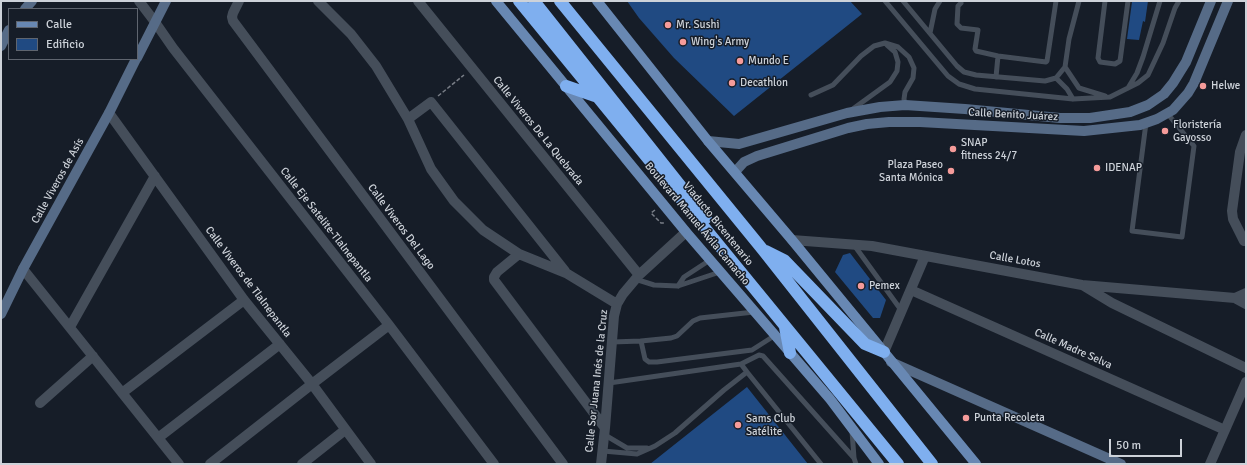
<!DOCTYPE html>
<meta charset="utf-8">
<style>
body{margin:0}
#map{position:relative;width:1247px;height:465px;overflow:hidden;background:#161d28;font-family:Signika,sans-serif}
canvas{display:block}
.frame{position:absolute;inset:0;border:2px solid #cdd2d9;pointer-events:none}
.legend{position:absolute;left:8px;top:8px;width:130px;height:52px;box-sizing:border-box;background:#161d28;border:1px solid #5f656f;margin:0;padding:5px 7px;list-style:none;font-size:12px;color:#cdd2d9}
.legend li{display:flex;align-items:center;gap:8px;height:20px}
.legend b{width:20px;border:1px solid #5f656f}
.scale{position:absolute;left:1109px;top:439px;width:73px;height:18px;box-sizing:border-box;border:2px solid #cdd2d9;border-top:0;padding-left:5px;font-size:12px;line-height:14px;white-space:nowrap;color:#cdd2d9;-webkit-text-stroke:3px #161d28;paint-order:stroke}
</style>
<div id="map">
<canvas width="1247" height="465"></canvas>
<div class="frame"></div>
<ul class="legend">
<li><b style="height:5px;background:#6888b3"></b>Calle</li>
<li><b style="height:11px;background:#204a82"></b>Edificio</li>
</ul>
<div class="scale">50 m</div>
</div>
<script>
const c = document.querySelector('canvas').getContext('2d');
c.lineJoin = 'round';
function paint(path, color) { c.fillStyle = color; c.fill(path, 'evenodd'); }
const poly = rows => new Path2D(rows.map(r => 'M' + r).join(''));
function strokePath(path, color, width, dash) { c.strokeStyle = color; c.lineWidth = width; c.lineCap = dash ? 'butt' : 'round'; c.setLineDash(dash || []); c.stroke(path); }
function write(font, color, halo, rows, align = 'center') {
  c.font = font + ' Signika,sans-serif'; c.lineWidth = 3; c.setLineDash([]); c.textBaseline = 'middle'; c.strokeStyle = halo; c.fillStyle = color; for (const [text, x, y, turn = 0] of rows) {
    c.save(); c.translate(x, y); c.rotate((+turn || 0) * Math.PI / 180); c.textAlign = isNaN(turn) ? turn : align; if (halo) c.strokeText(text, 0, 0); c.fillText(text, 0, 0); c.restore();
  }
}
paint(poly([
 [627,1,850,1,862,14,734,116,674,58,639,18],
 [1137,1,1148,1,1145,22,1143,21,1139,40,1127,39,1132,2,1137,2],
 [850,253,886,300,880,318,873,318,835,272,843,255],
 [747,387,808,464,650,464]
]), '#204a82');
strokePath(poly([
 [438,96,464,75],
 [655,210,651,213,661,223,665,223]
]), '#797e87', 1.5, [4, 2]);
strokePath(poly([
 [885,1,948,76,959,84,975,89,1073,99,1110,97,1138,83,1148,75,1163,43,1175,8,1179,1],
 [903,1,957,66,964,72,976,75,1045,81,1056,78,1065,67,1069,39,1079,1],
 [1105,1,1098,58,1100,62,1115,64,1120,61,1128,1],
 [961,3,958,6,957,24,961,28,978,30,975,49,976,51,998,56,1046,62,1047,61,1056,1],
 [930,33,935,9,940,1],
 [1065,67,1079,88,1105,96],
 [996,77,998,56],
 [1056,78,1067,89,1073,99],
 [1128,88,1137,73,1143,57,1160,1],
 [811,95,833,85,861,56,874,46,885,43,898,47,909,57,914,68,913,78,905,92,904,99,905,105],
 [850,111,890,82,897,71,898,62,895,52,887,45],
 [1146,123,1132,231,1182,237,1194,146,1167,113],
 [854,245,901,310],
 [635,279,654,285,678,286,720,272],
 [678,286,684,277,710,260],
 [641,341,645,359,649,362,657,362,752,350,774,336],
 [612,342,641,341,671,338,677,336,693,321,700,318,754,312],
 [741,364,759,355,763,356,854,458],
 [609,383,741,364,747,372],
 [852,431,854,458,856,464],
 [605,435,627,448,647,448],
 [603,451,637,454,655,446,675,433,724,390,747,372,821,464]
]), '#454e5a', 5);
strokePath(poly([
 [139,1,155,22,173,48,389,325,494,464],
 [239,1,233,13,232,17,233,21,563,464],
 [318,1,351,34,376,66,408,119,431,169,454,201,483,230,519,254,566,273,617,304],
 [418,1,639,275],
 [109,113,244,300,312,384,371,464],
 [408,119,431,102,565,271],
 [792,240,872,246,1082,285,1235,298,1246,304],
 [1244,241,1233,219,1232,211,1240,152,1246,135],
 [519,254,497,272,494,277,494,280,605,428],
 [23,269,179,464],
 [1084,286,1112,303,1246,368],
 [911,290,1225,430],
 [1235,298,1246,293],
 [70,327,155,176],
 [884,352,925,256],
 [122,393,244,300],
 [40,403,93,356],
 [158,438,280,344],
 [210,464,312,384,389,325],
 [302,464,345,430],
 [601,464,605,428,614,316,617,304,623,294,639,275,686,232],
 [1210,464,1246,382]
]), '#454e5a', 10);
strokePath(poly([
 [25,9,32,1],
 [1,46,9,30],
 [137,58,166,1],
 [708,141,739,144,847,113,880,107,905,105,965,109,1060,118,1090,118,1130,112,1148,105,1164,94,1173,83,1186,62,1211,1],
 [735,172,744,162,757,156,848,128,867,124,889,122,920,122,1084,131,1140,125,1157,119,1173,110,1188,93,1194,83,1228,1],
 [1,314,23,269,109,113,136,59],
 [891,362,1121,464]
]), '#566b87', 10);
strokePath(poly([
 [496,1,686,232,830,399,879,464],
 [597,1,708,141,792,240,976,464]
]), '#6888b3', 10);
strokePath(poly([
 [519,1,898,464],
 [534,1,706,218],
 [560,1,763,250,932,464],
 [566,86,595,96],
 [766,251,784,260,865,344,884,352],
 [785,327,790,353]
]), '#7fafef', 12);
for (const [x, y, r, color] of [
 [668,25,4,"#f59b9a"],
 [683,42,4,"#f59b9a"],
 [740,61,4,"#f59b9a"],
 [732,83,4,"#f59b9a"],
 [1203,86,4,"#f59b9a"],
 [1165,131,4,"#f59b9a"],
 [953,149,4,"#f59b9a"],
 [1097,168,4,"#f59b9a"],
 [951,171,4,"#f59b9a"],
 [861,286,4,"#f59b9a"],
 [966,418,4,"#f59b9a"],
 [738,425,4,"#f59b9a"]
]) { const dot = new Path2D(); dot.arc(x, y, r, 0, 2 * Math.PI); c.fillStyle = color; c.fill(dot); strokePath(dot, '#161d28', 1.5); }
write('11px', '#cdd2d9', '#161d28', [
 ["Mr. Sushi",676,25],
 ["Wing's Army",691,42],
 ["Mundo E",748,61],
 ["Decathlon",740,83],
 ["Helwe",1211,86],
 ["Floristería",1173,125],
 ["Gayosso",1173,138],
 ["SNAP",961,143],
 ["fitness 24/7",961,156],
 ["Plaza Paseo",943,165,"right"],
 ["Santa Mónica",943,178,"right"],
 ["IDENAP",1105,168],
 ["Pemex",869,286],
 ["Punta Recoleta",974,418],
 ["Sams Club",746,419],
 ["Satélite",746,432]
], 'left');
write('11px', '#cdd2d9', '#161d28', [
 ["Calle Benito Juárez",1013,115,3],
 ["Calle Viveros De La Quebrada",538,131,51],
 ["Calle Viveros de Asís",58,181,-61],
 ["Boulevard Manuel Ávila Camacho",697,224,50],
 ["Viaducto Bicentenario",718,224,51],
 ["Calle Eje Satelite-Tlalnepantla",326,225,52],
 ["Calle Viveros Del Lago",401,227,53],
 ["Calle Lotos",1015,260,10],
 ["Calle Viveros de Tlalnepantla",248,282,53],
 ["Calle Madre Selva",1073,349,24],
 ["Calle Sor Juana Inés de la Cruz",597,381,-84]
]);
</script>
